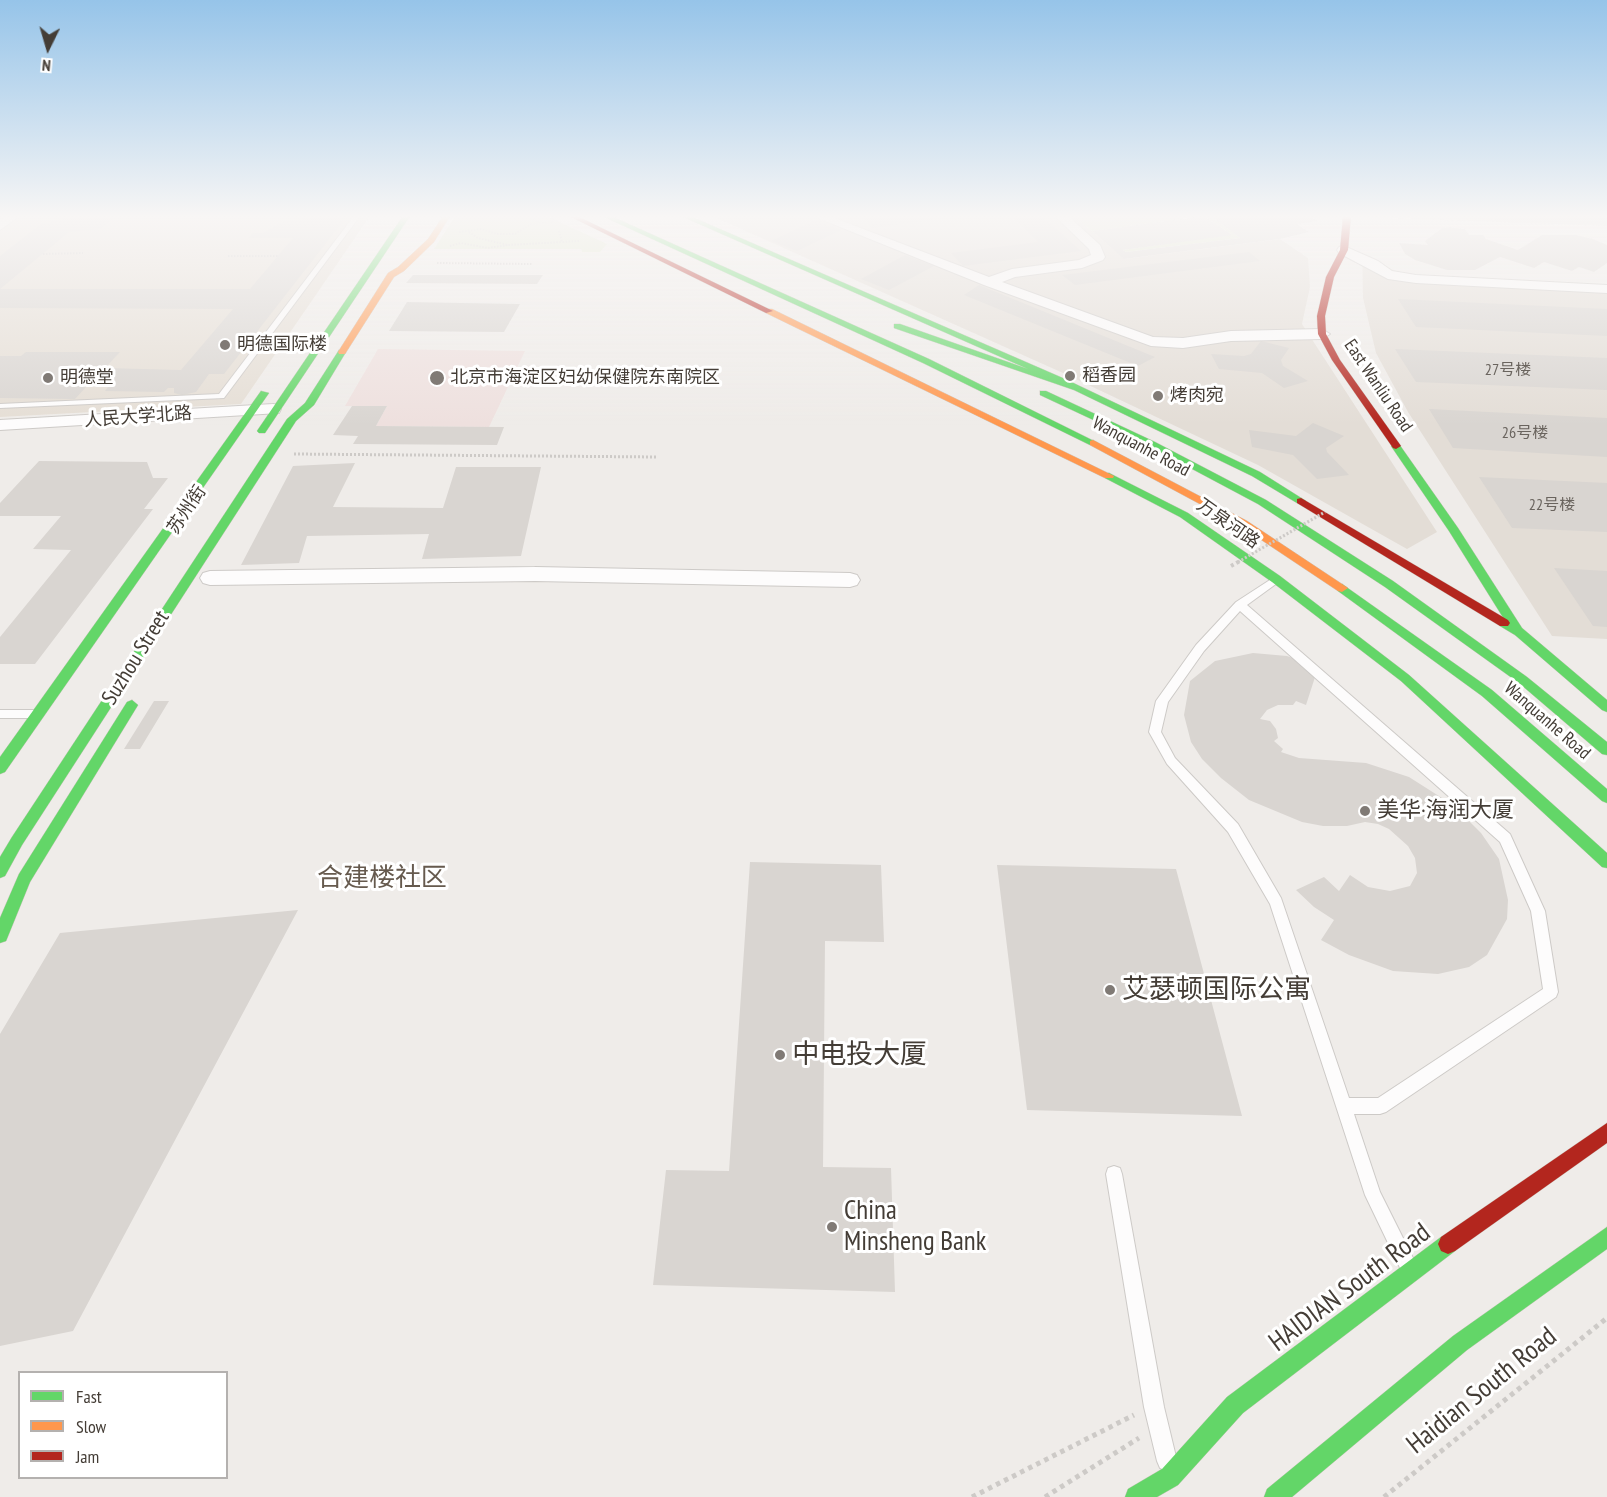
<!DOCTYPE html>
<meta charset="utf-8">
<style>
body{margin:0}
#map{position:relative;width:1607px;height:1497px;overflow:hidden;background:#efece9;font-family:"PT Sans Narrow",sans-serif}
canvas{display:block}
.legend{position:absolute;left:18px;top:1371px;width:210px;height:108px;box-sizing:border-box;background:#fff;border:2px solid #b4b1af;margin:0;padding:8px 10px;list-style:none;font-size:18px;color:#443d36}
.legend li{display:flex;align-items:center;gap:12px;height:30px}
.legend b{width:30px;border:2px solid #b4b1af}
.north{position:absolute;left:18px;top:18px;width:60px;height:60px;-webkit-text-stroke:4px #fff;paint-order:stroke;rotate:185deg;font-size:16px;font-weight:700;line-height:24px;text-align:center;color:#443d36}
.north::after{content:'';display:block;margin:auto;width:21px;height:27px;background:#443d36;clip-path:polygon(50% 0,100% 100%,50% 72%,0 100%)}
</style>
<div id="map">
<canvas width="1607" height="1497"></canvas>
<ul class="legend">
<li><b style="height:8px;background:#63d668"></b>Fast</li>
<li><b style="height:8px;background:#ff974d"></b>Slow</li>
<li><b style="height:8px;background:#b3261e"></b>Jam</li>
</ul>
<div class="north">N</div>
</div>
<script>
const c = document.querySelector('canvas').getContext('2d');
c.lineJoin = 'round';
function paint(path, color) { c.fillStyle = color; c.fill(path, 'evenodd'); }
const poly = rows => new Path2D(rows.map(r => 'M' + r).join(''));
function strokePath(path, color, width, dash) { c.strokeStyle = color; c.lineWidth = width; c.lineCap = dash ? 'butt' : 'round'; c.setLineDash(dash || []); c.stroke(path); }
function write(font, color, halo, rows, align = 'center') {
  c.font = font + ' "PT Sans Narrow","Noto Sans SC",sans-serif'; c.lineWidth = 6; c.setLineDash([]); c.textBaseline = 'middle'; c.strokeStyle = halo; c.fillStyle = color; for (const [text, x, y, turn = 0] of rows) {
    c.save(); c.translate(x, y); c.rotate((+turn || 0) * Math.PI / 180); c.textAlign = isNaN(turn) ? turn : align; if (halo) c.strokeText(text, 0, 0); c.fillText(text, 0, 0); c.restore();
  }
}
paint(poly([
 [712,216,1074,216,1125,259,1280,239,1308,258,1310,287,1302,324,1437,532,1407,549,1258,465,1063,373],
 [1391,216,1607,216,1607,226,1390,218],
 [1362,253,1395,271,1418,275,1607,285,1607,639,1552,636,1408,412,1376,353,1363,298]
]), '#e3ddd6');
paint(poly([
 [0,216,370,216,241,404,0,417]
]), '#e5ded5');
paint(poly([
 [378,349,525,351,489,427,376,426,387,406,345,406]
]), '#eee0de');
paint(poly([
 [455,216,547,216,607,244,600,252,582,252,581,249,434,249],
 [1074,216,1203,216,1092,231],
 [1204,216,1211,216,1240,238,1126,252,1123,250,1231,234]
]), '#dfe8ca');
paint(poly([
 [886,216,944,216,946,218,872,228,864,218],
 [1012,216,1042,216,1081,251,963,266,951,253,1038,242],
 [1204,216,1232,235,1123,250,1126,252,1240,238,1211,216,1309,216,1317,221,1297,224,1309,232,1280,239,1124,259,1092,231],
 [1471,216,1607,216,1607,224,1475,219],
 [312,217,344,220,224,374,209,374,196,392,182,395,174,393,174,388,168,388,164,392,105,391,108,387,86,387,75,399,0,398,0,356,21,356,26,352,120,352,105,368,181,370,233,309,0,308,0,289,250,289,293,238,248,238,253,233,263,233,283,221,309,219],
 [62,219,112,219,100,229,69,232,0,289,0,256,41,224],
 [816,220,841,230,797,251,771,241],
 [1449,227,1465,229,1469,235,1483,235,1486,239,1518,250,1542,235,1576,235,1593,239,1607,245,1607,263,1594,272,1579,267,1572,271,1544,262,1534,268,1500,257,1475,270,1447,270,1415,260,1405,254,1399,243,1428,245,1425,241,1442,228],
 [1249,252,1260,261,1075,285,1062,275],
 [905,255,934,266,889,290,861,279],
 [413,275,543,275,537,284,406,283],
 [979,285,1155,357,1138,366,964,295],
 [1398,299,1607,309,1607,336,1416,327],
 [407,302,520,304,504,332,389,331],
 [1261,341,1289,348,1281,360,1283,366,1308,381,1284,388,1262,373,1219,369,1211,354,1244,356,1251,354],
 [1395,349,1607,358,1607,390,1416,382],
 [352,406,387,406,376,426,504,427,497,445,353,444,358,436,333,435],
 [1429,409,1607,418,1607,457,1453,448],
 [1313,423,1344,436,1326,448,1327,452,1349,475,1317,479,1293,455,1252,447,1249,430,1296,436],
 [39,461,147,462,153,478,168,478,144,509,153,509,35,664,0,664,0,637,71,550,33,549,61,516,0,516,0,503],
 [355,463,333,507,443,508,456,467,541,467,521,556,422,559,429,534,307,536,299,563,241,565,293,466],
 [1479,477,1607,483,1607,532,1512,528],
 [1554,568,1607,571,1607,627,1593,626],
 [1253,653,1287,656,1307,663,1316,674,1306,705,1296,701,1293,705,1278,705,1267,710,1260,719,1270,721,1276,729,1278,738,1274,741,1283,749,1281,752,1299,758,1366,763,1409,777,1453,805,1481,833,1499,859,1508,900,1507,919,1487,955,1469,967,1438,974,1393,971,1349,955,1321,940,1334,920,1314,907,1296,890,1324,877,1339,891,1350,875,1368,887,1390,891,1410,886,1417,873,1415,858,1408,846,1389,829,1378,824,1365,822,1347,826,1323,826,1302,822,1249,800,1221,778,1202,759,1191,742,1184,715,1190,681,1215,661],
 [154,701,169,701,140,749,124,749],
 [750,862,881,865,884,942,825,941,823,1167,891,1168,895,1292,653,1285,666,1170,729,1171],
 [997,865,1176,869,1242,1116,1027,1110],
 [298,910,73,1331,0,1346,0,1034,60,933]
]), '#d9d5d1');
const lane = poly([
 [354,216,360,216,224,398,0,408,0,404,219,394,354,216],
 [1276,576,1280,577,1280,581,1247,605,1510,834,1545,911,1558,992,1556,997,1386,1112,1380,1114,1354,1114,1380,1192,1416,1264,1413,1270,1407,1273,1401,1270,1365,1195,1270,904,1228,832,1167,764,1149,732,1156,701,1196,645,1236,602,1276,576],
 [1240,611,1500,842,1531,911,1543,989,1378,1098,1349,1098,1281,898,1238,824,1175,758,1161,732,1168,702,1204,651,1240,611],
 [0,710,36,710,42,714,36,718,0,718,0,710],
 [1114,1166,1120,1168,1122,1174,1164,1407,1177,1461,1174,1468,1167,1471,1160,1468,1157,1461,1144,1407,1106,1174,1108,1168,1114,1166]
]);
const street = poly([
 [6,216,19,216,0,230,0,220,6,216],
 [813,216,829,216,989,277,1012,269,1079,260,1091,255,1089,249,1055,216,1068,216,1100,245,1105,257,1103,260,1082,268,1015,277,1002,282,1153,337,1183,338,1231,331,1322,329,1330,334,1322,339,1231,341,1183,348,1151,346,984,285,813,216],
 [1344,246,1378,261,1392,271,1416,275,1607,285,1607,293,1416,283,1388,279,1339,253,1337,250,1339,247,1344,246],
 [273,404,279,405,281,409,279,413,0,430,0,420,273,404],
 [535,567,850,573,857,575,860,580,857,585,850,587,535,581,210,585,203,583,200,578,203,573,210,571,535,567]
]);
const fast = poly([
 [403,216,410,216,265,433,259,433,257,431,403,216],
 [602,216,611,216,929,359,1098,443,1090,445,923,363,602,216],
 [681,216,690,216,1065,379,1260,472,1306,501,1305,503,1297,503,1252,476,1074,390,894,328,894,324,900,324,1028,369,681,216],
 [339,350,346,352,314,405,296,421,22,845,5,876,0,878,0,857,12,837,287,419,305,403,339,350],
 [261,391,269,393,5,772,0,774,0,757,261,391],
 [1040,391,1046,391,1155,442,1266,500,1393,581,1527,677,1607,742,1607,755,1602,754,1519,683,1385,587,1258,504,1149,446,1040,395,1040,391],
 [1396,443,1399,444,1458,528,1522,628,1607,700,1607,712,1602,710,1515,635,1500,626,1498,623,1500,620,1504,619,1449,531,1391,446,1396,443],
 [1109,473,1188,513,1280,576,1409,675,1607,853,1607,868,1602,867,1401,681,1272,582,1180,517,1105,478,1105,474,1109,473],
 [1342,584,1492,690,1607,789,1607,803,1602,801,1482,696,1338,591,1336,588,1342,584],
 [132,700,138,705,30,882,6,941,0,943,0,918,19,874,127,702,132,700],
 [1607,1227,1607,1249,1467,1350,1292,1497,1264,1497,1267,1489,1453,1336,1607,1227],
 [1448,1234,1455,1237,1458,1244,1455,1251,1243,1413,1178,1485,1157,1497,1125,1497,1128,1489,1162,1469,1227,1397,1441,1237,1448,1234]
]);
const slow = poly([
 [443,216,450,216,434,242,404,271,394,277,345,354,339,354,338,352,388,273,398,267,428,239,443,216],
 [766,309,772,309,1114,476,1113,478,1105,478,766,313,766,309],
 [1093,440,1247,521,1348,588,1342,592,1338,591,1239,525,1090,445,1090,441,1093,440]
]);
const jam = poly([
 [569,216,577,216,773,311,766,313,569,216],
 [1343,216,1351,216,1348,250,1334,277,1325,316,1326,334,1340,360,1401,446,1396,449,1393,448,1332,360,1318,334,1317,316,1326,277,1340,250,1343,216],
 [1301,498,1508,620,1510,623,1508,626,1500,626,1297,503,1297,499,1301,498],
 [1607,1123,1607,1143,1455,1251,1448,1254,1441,1251,1438,1244,1441,1237,1607,1123]
]);
strokePath(lane, '#cdcac7', 2);
strokePath(street, '#cdcac7', 2);
strokePath(fast, '#cec8c0', 1);
strokePath(slow, '#cec8c0', 1);
strokePath(jam, '#cec8c0', 1);
strokePath(poly([
 [524,216,539,222],
 [559,231,562,242,579,241],
 [459,232,481,229,497,234,515,234,531,224,554,222],
 [469,232,478,238,508,245,562,242],
 [450,246,461,243,488,248,508,245],
 [43,254,83,253],
 [228,256,278,256],
 [437,263,532,264]
]), '#cdcac7', 2, [1.5, 1.5]);
strokePath(poly([
 [294,454,658,457]
]), '#cdcac7', 3, [2, 2]);
strokePath(poly([
 [972,1497,1134,1415],
 [1045,1497,1139,1438],
 [1384,1497,1607,1318]
]), '#cdcac7', 5, [4.5, 4.5]);
paint(lane, '#fdfcfc');
paint(street, '#fdfcfc');
paint(fast, '#63d668');
paint(slow, '#ff974d');
paint(jam, '#b3261e');
strokePath(poly([
 [1238,562,1325,512]
]), '#cdcac7', 3, [2, 2]);
strokePath(poly([
 [1231,566,1240,561]
]), '#cdcac7', 4, [3, 3]);
const sky = c.createLinearGradient(0, 0, 0, 425);
sky.addColorStop(0, '#96c4e9');
sky.addColorStop(0.51, '#f8f6f5');
sky.addColorStop(1, '#f8f6f500');
c.fillStyle = sky;
c.fillRect(0, 0, 1607, 425);
for (const [x, y, r, color] of [
 [225,345,6,"#807a75"],
 [1070,376,6,"#807a75"],
 [48,378,6,"#807a75"],
 [437,378,8,"#807a75"],
 [1158,396,6,"#807a75"],
 [1365,811,6,"#807a75"],
 [1110,990,6,"#807a75"],
 [780,1055,6,"#807a75"],
 [832,1227,6,"#807a75"]
]) { const dot = new Path2D(); dot.arc(x, y, r, 0, 2 * Math.PI); c.fillStyle = color; c.fill(dot); strokePath(dot, '#fff', 2); }
write('16px', '#6a645e', null, [
 ["27号楼",1508,370],
 ["26号楼",1525,433],
 ["22号楼",1552,505]
]);
write('18px', '#443d36', '#fff', [
 ["明德国际楼",237,345],
 ["稻香园",1082,376],
 ["明德堂",60,378],
 ["北京市海淀区妇幼保健院东南院区",450,378],
 ["烤肉宛",1170,396]
], 'left');
write('18px', '#443d36', '#fff', [
 ["East Wanliu Road",1378,386,56],
 ["人民大学北路",138,417,-4],
 ["Wanquanhe Road",1141,447,28],
 ["苏州街",187,510,-56],
 ["万泉河路",1228,524,35],
 ["Wanquanhe Road",1547,721,41]
]);
write('22px', '#443d36', '#fff', [
 ["Suzhou Street",136,658,-58]
]);
write('22px', '#443d36', '#fff', [
 ["美华·海润大厦",1377,811]
], 'left');
write('26px', '#665a4e', '#fff', [
 ["合建楼社区",382,879]
]);
write('27px', '#443d36', '#fff', [
 ["艾瑟顿国际公寓",1122,990],
 ["中电投大厦",792,1055],
 ["China",844,1211],
 ["Minsheng Bank",844,1242]
], 'left');
write('27px', '#443d36', '#fff', [
 ["HAIDIAN South Road",1350,1288,-37],
 ["Haidian South Road",1482,1391,-39]
]);
</script>
